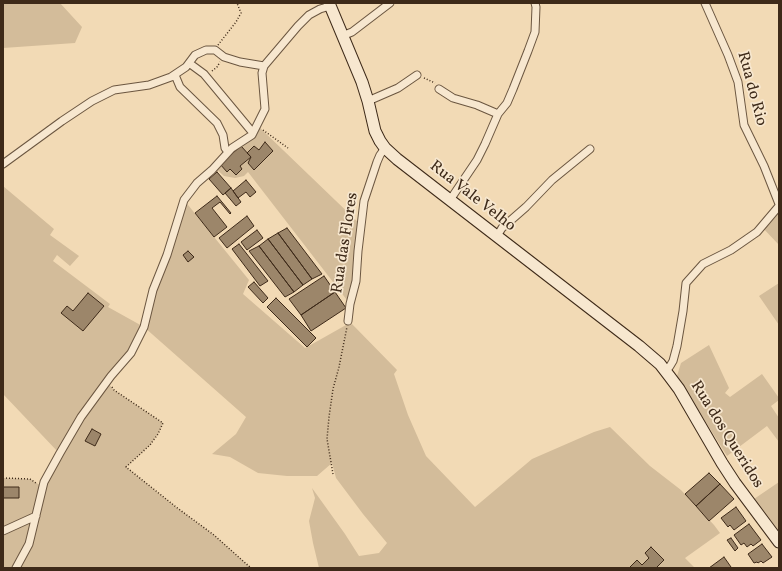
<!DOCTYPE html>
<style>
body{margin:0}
#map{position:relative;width:782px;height:571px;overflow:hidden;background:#f2dab5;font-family:Vollkorn,serif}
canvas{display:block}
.frame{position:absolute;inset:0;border:4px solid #3e2a19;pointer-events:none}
</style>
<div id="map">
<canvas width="782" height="571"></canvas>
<div class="frame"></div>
</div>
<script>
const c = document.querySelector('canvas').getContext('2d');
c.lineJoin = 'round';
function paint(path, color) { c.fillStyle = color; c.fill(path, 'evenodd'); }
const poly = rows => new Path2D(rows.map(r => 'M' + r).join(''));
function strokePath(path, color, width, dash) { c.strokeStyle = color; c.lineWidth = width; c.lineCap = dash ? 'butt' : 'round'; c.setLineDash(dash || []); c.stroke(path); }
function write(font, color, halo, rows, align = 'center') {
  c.font = font + ' Vollkorn,serif'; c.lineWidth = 3.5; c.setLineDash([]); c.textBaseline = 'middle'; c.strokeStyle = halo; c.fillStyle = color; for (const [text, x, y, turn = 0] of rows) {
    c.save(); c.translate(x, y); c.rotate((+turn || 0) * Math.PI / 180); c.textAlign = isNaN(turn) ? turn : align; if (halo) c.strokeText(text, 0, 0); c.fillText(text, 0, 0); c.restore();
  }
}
paint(poly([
 [3,3,60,3,82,27,75,43,3,48],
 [257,125,361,225,350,304,248,172,244,176,235,178,224,176,214,167,252,135],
 [3,186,54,229,50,235,79,256,70,266,57,255,53,261,110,304,108,307,144,327,184,200,249,280,243,294,305,348,307,347,346,325,352,324,397,370,394,374,408,415,426,456,475,507,532,459,594,432,610,427,650,466,681,490,714,525,720,533,685,558,695,568,319,568,313,543,309,521,315,498,312,488,345,534,359,556,379,553,387,543,363,514,336,478,332,463,317,476,287,476,258,473,230,457,212,454,236,434,246,417,144,327,131,353,107,382,114,390,163,423,158,434,150,445,126,467,176,507,214,535,251,568,3,568,3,478,30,479,43,487,59,453,3,394],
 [779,211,779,245,762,227],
 [779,283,779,325,759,296],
 [709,345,729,388,725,393,730,397,762,374,779,398,779,400,771,406,779,418,779,442,767,426,727,456,677,376,681,363],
 [779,482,779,532,754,499]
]), '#d3bc9a');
const building = poly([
 [265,142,273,151,254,170,248,163,251,157,247,153,254,146,259,150,265,142],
 [241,146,251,157,240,166,242,169,236,175,230,169,227,172,220,164,241,146],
 [217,172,231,188,223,195,209,179,217,172],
 [246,180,256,192,250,197,246,192,238,198,233,191,246,180],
 [231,188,241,202,236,206,225,193,231,188],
 [217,196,231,213,230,214,220,202,212,208,227,227,214,237,195,213,217,196],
 [247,216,254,226,227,248,219,238,247,216],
 [287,228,322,274,312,279,278,233,287,228],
 [257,230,263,238,247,250,241,242,257,230],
 [278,233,312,279,303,285,268,239,278,233],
 [268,239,303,285,294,292,259,246,268,239],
 [239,244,268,281,260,286,232,249,239,244],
 [259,246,294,292,285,297,249,251,259,246],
 [188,251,194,257,188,262,183,255,188,251],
 [324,276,335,292,301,315,289,299,324,276],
 [254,282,268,298,263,303,248,287,254,282],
 [335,292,346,308,311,331,301,315,335,292],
 [88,293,104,306,83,331,61,313,67,306,73,311,88,293],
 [276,298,316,338,307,347,267,307,276,298],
 [92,429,101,434,95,446,85,441,92,429],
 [709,473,720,484,696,506,685,494,709,473],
 [720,484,734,499,709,521,696,506,720,484],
 [3,487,19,487,19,498,3,498,3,487],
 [736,507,746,521,734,530,730,525,728,527,721,518,736,507],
 [749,524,761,540,753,546,751,544,747,547,744,543,741,545,734,535,749,524],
 [731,538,738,548,735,551,727,540,731,538],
 [762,544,772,557,763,563,761,561,758,563,757,562,754,563,748,554,762,544],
 [651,547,664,560,656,568,631,568,630,567,637,560,642,565,649,558,645,553,651,547],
 [724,557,731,567,729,568,709,568,724,557]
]);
paint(building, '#9c866a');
strokePath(building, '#3e2a19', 1);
const street = poly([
 [705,3,728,55,738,82,744,125,764,166,779,204],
 [342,36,352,32,390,3],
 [189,63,204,74,253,133],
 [175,75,180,87,217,123,223,135,225,148,228,152],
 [439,89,453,98,477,105,498,114],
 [368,101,398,88,417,75],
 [3,164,62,121,92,101,114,90,149,85,171,77,186,67,195,55,206,50,215,50,224,57,240,62,264,66],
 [450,200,477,160,485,144,498,114,507,103,513,89,528,51,535,32,536,7,535,3],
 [497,236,502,228,526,207,552,180,590,149],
 [348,321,350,304,356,281,358,251,364,201,377,162,380,155,385,148],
 [666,371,670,366,673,361,677,346,683,311,686,283,703,264,731,250,757,232,779,206],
 [3,531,36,516],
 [16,568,29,544,44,482,60,453,81,417,111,376,131,353,144,327,153,290,167,255,184,200,197,183,212,170,232,148,252,135,265,109,262,73,264,66,298,26,309,15,320,9,330,6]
]);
const secondary = poly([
 [329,3,362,82,368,101,375,131,380,141,385,148,397,159,450,200,639,346,660,364,670,377,679,389,722,463,735,483,779,542]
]);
strokePath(street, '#6b5640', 9);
strokePath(secondary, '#3e2a19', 13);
strokePath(poly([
 [218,45,236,22,241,13,237,3],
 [212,71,217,67,220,62],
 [424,78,435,83],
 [263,130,288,148],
 [112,387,114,390,163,423,158,434,150,445,126,467,176,507,214,535,251,568],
 [333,474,327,439,329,417,333,389,339,367,347,327],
 [3,478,30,479,36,483]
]), '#3e2a19', 1.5, [1, 2]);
strokePath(street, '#f7e7cf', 7);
strokePath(secondary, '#f7e7cf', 11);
write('16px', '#3e2a19', '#f7e7cf', [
 ["Rua do Rio",751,89,75],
 ["Rua Vale Velho",472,197,38],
 ["Rua das Flores",346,243,-81],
 ["Rua dos Queridos",726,435,58]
]);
</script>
